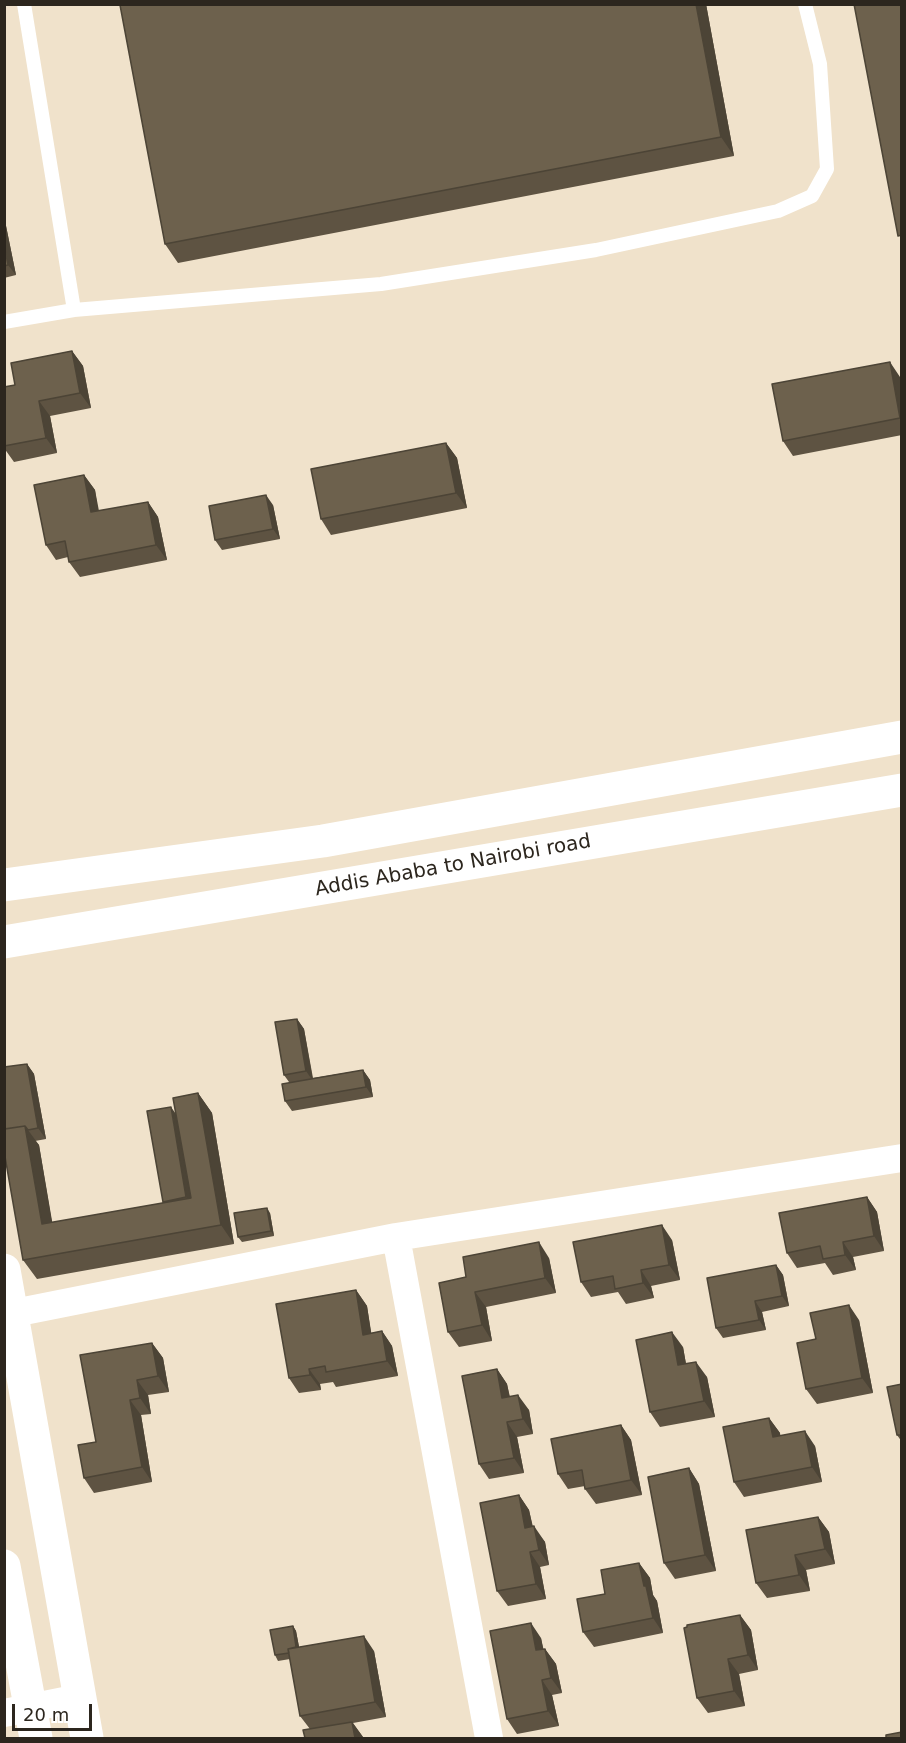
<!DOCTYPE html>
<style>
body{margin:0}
#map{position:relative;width:906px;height:1743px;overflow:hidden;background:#f0e2cb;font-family:"DejaVu Sans",sans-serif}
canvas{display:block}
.frame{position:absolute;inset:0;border:6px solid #2c261e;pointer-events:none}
.scale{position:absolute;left:12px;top:1704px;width:80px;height:27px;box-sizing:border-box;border:3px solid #2c261e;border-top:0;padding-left:8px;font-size:18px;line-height:21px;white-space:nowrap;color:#2c261e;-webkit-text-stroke:4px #fff;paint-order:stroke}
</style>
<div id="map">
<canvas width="906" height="1743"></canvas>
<div class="frame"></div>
<div class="scale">20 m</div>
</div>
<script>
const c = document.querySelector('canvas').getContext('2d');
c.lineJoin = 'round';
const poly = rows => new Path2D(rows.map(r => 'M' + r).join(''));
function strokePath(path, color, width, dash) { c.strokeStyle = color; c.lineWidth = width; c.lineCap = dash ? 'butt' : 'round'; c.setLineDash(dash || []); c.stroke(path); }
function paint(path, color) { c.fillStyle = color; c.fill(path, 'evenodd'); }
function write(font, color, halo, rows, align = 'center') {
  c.font = font + ' "DejaVu Sans",sans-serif'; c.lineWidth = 6; c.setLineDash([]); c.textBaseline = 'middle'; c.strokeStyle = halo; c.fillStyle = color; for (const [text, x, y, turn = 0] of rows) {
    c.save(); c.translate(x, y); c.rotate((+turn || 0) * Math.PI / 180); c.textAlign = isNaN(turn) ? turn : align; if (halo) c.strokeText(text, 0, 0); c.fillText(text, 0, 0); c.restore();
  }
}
strokePath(poly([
 [24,4,74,310],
 [4,322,74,310,381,284,596,250,778,211,812,196,827,169,820,64,805,4]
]), '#fff', 14);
strokePath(poly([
 [396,1237,489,1738],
 [4,1315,396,1237,902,1158],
 [4,1713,79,1698]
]), '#fff', 28);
strokePath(poly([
 [4,1270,87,1738],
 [4,1566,36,1738]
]), '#fff', 33);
strokePath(poly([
 [4,885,323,841,902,737],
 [4,942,902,790]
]), '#fff', 33);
paint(poly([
 [125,4,706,4,734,156,178,263,165,244],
 [4,216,16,275,4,278],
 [72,351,83,366,91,408,50,416,57,453,14,462,4,448,4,387,15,385],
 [900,377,902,384,902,435,793,456,783,441],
 [446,443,457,458,467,508,331,535,321,519],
 [84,475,95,490,98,511,148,502,158,517,167,560,80,577,69,562,68,557,56,560,46,545],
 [273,505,280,539,222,550,215,540],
 [297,1019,304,1029,313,1078,363,1070,370,1080,373,1097,292,1111,285,1101,289,1082,284,1075],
 [27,1064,34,1074,46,1139,35,1141,39,1145,52,1223,164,1203,163,1202,176,1115,198,1093,212,1113,234,1244,37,1279,23,1260],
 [867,1197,877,1212,884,1251,853,1257,856,1270,833,1275,825,1263,797,1268,787,1253],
 [270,1213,274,1236,242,1242,238,1237],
 [672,1240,680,1280,651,1286,654,1298,626,1304,618,1292,591,1297,581,1282],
 [549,1258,556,1293,486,1307,492,1341,459,1347,448,1332,466,1277],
 [776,1265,783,1275,789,1306,762,1312,766,1330,723,1338,716,1328],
 [356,1290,367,1306,371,1333,382,1331,392,1346,398,1376,336,1387,333,1382,320,1384,321,1390,299,1393,289,1378],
 [859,1320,873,1393,817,1404,806,1389,816,1339],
 [152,1343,163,1358,169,1392,148,1395,151,1414,141,1415,152,1482,94,1493,84,1478,96,1442],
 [683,1347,686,1364,707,1377,715,1417,660,1427,650,1412],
 [497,1369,507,1384,510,1397,529,1410,533,1434,517,1437,524,1473,489,1479,479,1464],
 [902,1384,902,1442,897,1435],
 [769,1418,780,1433,780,1435,815,1446,822,1482,744,1497,734,1482],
 [621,1425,631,1440,642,1495,596,1504,585,1489,585,1486,568,1489,558,1474],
 [689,1468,699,1484,716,1571,675,1579,664,1563],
 [519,1495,529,1510,533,1527,545,1542,549,1565,540,1567,546,1599,508,1606,497,1591],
 [818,1517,829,1532,835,1564,806,1570,810,1591,767,1598,756,1583],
 [639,1563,650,1578,653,1595,657,1601,663,1633,594,1647,583,1632,605,1594],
 [740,1615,751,1630,758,1670,739,1674,745,1706,708,1713,697,1698],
 [293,1626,296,1631,299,1647,374,1651,386,1717,353,1723,363,1737,310,1729,300,1716,290,1659,278,1661,275,1655],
 [541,1638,543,1649,545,1649,556,1664,562,1693,552,1695,559,1726,517,1734,507,1719]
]), '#5e5342');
paint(poly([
 [696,4,706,4,734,156,721,137],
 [4,216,16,275,8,265,4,244],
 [72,351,83,366,91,408,80,393],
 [890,362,900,377,902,384,902,420,900,418],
 [39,401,50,416,57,453,46,438],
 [446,443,457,458,467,508,456,493],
 [84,475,95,490,102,527,91,512],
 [266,495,273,505,280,539,273,529],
 [148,502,158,517,167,560,156,545],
 [297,1019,304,1029,313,1081,306,1071],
 [27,1064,34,1074,46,1139,38,1128],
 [363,1070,370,1080,373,1097,366,1087],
 [198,1093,212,1113,234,1244,221,1225],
 [171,1107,178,1117,194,1208,186,1197],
 [25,1126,39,1145,56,1244,42,1224],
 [867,1197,877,1212,884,1251,874,1236],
 [267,1208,270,1213,274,1236,271,1231],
 [662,1225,672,1240,680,1280,669,1265],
 [539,1242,549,1258,556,1293,545,1278],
 [843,1242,853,1257,856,1270,845,1255],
 [776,1265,783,1275,789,1306,782,1296],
 [641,1270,651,1286,654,1298,643,1283],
 [356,1290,367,1306,374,1350,363,1335],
 [475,1292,486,1307,492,1341,482,1325],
 [755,1301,762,1312,766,1330,759,1320],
 [849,1305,859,1320,873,1393,862,1378],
 [382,1331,392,1346,398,1376,387,1361],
 [672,1332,683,1347,689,1381,678,1365],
 [152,1343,163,1358,169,1392,158,1376],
 [696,1362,707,1377,715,1417,704,1401],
 [309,1369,320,1384,321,1390,310,1375],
 [497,1369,507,1384,513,1414,502,1398],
 [137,1380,148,1395,151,1414,140,1398],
 [518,1395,529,1410,533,1434,523,1419],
 [130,1400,141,1415,152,1482,142,1467],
 [769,1418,780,1433,783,1452,773,1437],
 [507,1422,517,1437,524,1473,514,1458],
 [621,1425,631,1440,642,1495,631,1480],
 [805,1431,815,1446,822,1482,812,1467],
 [689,1468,699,1484,716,1571,705,1555],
 [519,1495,529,1510,536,1543,525,1528],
 [818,1517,829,1532,835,1564,825,1549],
 [534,1526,545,1542,549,1565,539,1550],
 [530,1552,540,1567,546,1599,536,1584],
 [795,1555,806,1570,810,1591,799,1575],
 [639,1563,650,1578,653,1595,657,1601,663,1633,653,1618,644,1586],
 [740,1615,751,1630,758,1670,748,1655],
 [531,1623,541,1638,547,1665,536,1650],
 [293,1626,296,1631,301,1657,297,1651],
 [364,1636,374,1651,386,1717,375,1702],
 [545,1649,556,1664,562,1693,551,1678],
 [728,1659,739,1674,745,1706,734,1691],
 [542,1680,552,1695,559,1726,548,1711],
 [352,1722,363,1737,363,1738,355,1738]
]), '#4c4436');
const building = poly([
 [125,4,696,4,721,137,165,244,120,5,125,4],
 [854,4,902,4,902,235,898,236,854,4],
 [4,244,8,265,4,266,4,244],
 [72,351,80,393,39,401,46,438,4,446,4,387,15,385,11,363,72,351],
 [890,362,900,418,783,441,772,384,890,362],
 [446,443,456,493,321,519,311,469,446,443],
 [84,475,91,512,148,502,156,545,69,562,65,541,46,545,34,485,84,475],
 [266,495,273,529,215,540,209,506,266,495],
 [297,1019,306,1071,284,1075,275,1022,297,1019],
 [27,1064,38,1128,28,1130,25,1126,5,1129,4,1067,27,1064],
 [363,1070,366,1087,285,1101,282,1084,363,1070],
 [198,1093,221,1225,23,1260,4,1151,4,1129,25,1126,42,1224,191,1198,173,1098,198,1093],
 [171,1107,186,1197,163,1202,147,1111,171,1107],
 [867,1197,874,1236,843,1242,845,1255,823,1259,820,1246,787,1253,779,1213,867,1197],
 [267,1208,271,1231,238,1237,234,1213,267,1208],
 [662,1225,669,1265,641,1270,643,1283,615,1289,613,1276,581,1282,573,1242,662,1225],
 [539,1242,545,1278,475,1292,482,1325,448,1332,439,1283,466,1277,463,1257,539,1242],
 [776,1265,782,1296,755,1301,759,1320,716,1328,707,1278,776,1265],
 [356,1290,363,1335,382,1331,387,1361,326,1372,325,1366,309,1369,310,1375,289,1378,276,1304,356,1290],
 [849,1305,862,1378,806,1389,797,1343,816,1339,810,1313,849,1305],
 [672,1332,678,1365,696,1362,704,1401,650,1412,636,1340,672,1332],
 [152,1343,158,1376,137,1380,140,1398,130,1400,142,1467,84,1478,78,1445,96,1442,80,1355,152,1343],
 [497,1369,502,1398,518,1395,523,1419,507,1422,514,1458,479,1464,462,1376,497,1369],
 [902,1384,902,1435,897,1435,887,1387,902,1384],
 [769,1418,773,1437,805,1431,812,1467,734,1482,723,1427,769,1418],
 [621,1425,631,1480,585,1489,582,1470,558,1474,551,1439,621,1425],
 [689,1468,705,1555,664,1563,648,1477,689,1468],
 [519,1495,525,1528,534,1526,539,1550,530,1552,536,1584,497,1591,480,1503,519,1495],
 [818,1517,825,1549,795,1555,799,1575,756,1583,746,1530,818,1517],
 [639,1563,644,1586,646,1586,653,1618,583,1632,577,1599,605,1594,601,1570,639,1563],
 [740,1615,748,1655,728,1659,734,1691,697,1698,684,1628,687,1627,687,1625,740,1615],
 [531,1623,536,1650,545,1649,551,1678,542,1680,548,1711,507,1719,490,1631,531,1623],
 [293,1626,296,1647,288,1649,289,1653,275,1655,270,1630,293,1626],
 [364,1636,375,1702,300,1716,288,1649,364,1636],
 [352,1722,355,1738,305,1738,303,1730,352,1722],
 [902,1732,902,1738,886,1738,886,1735,902,1732]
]);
paint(building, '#6d614d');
strokePath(building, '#4c4436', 1.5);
write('20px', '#2c261e', '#fff', [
 ["Addis Ababa to Nairobi road",453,866,-10]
]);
</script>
